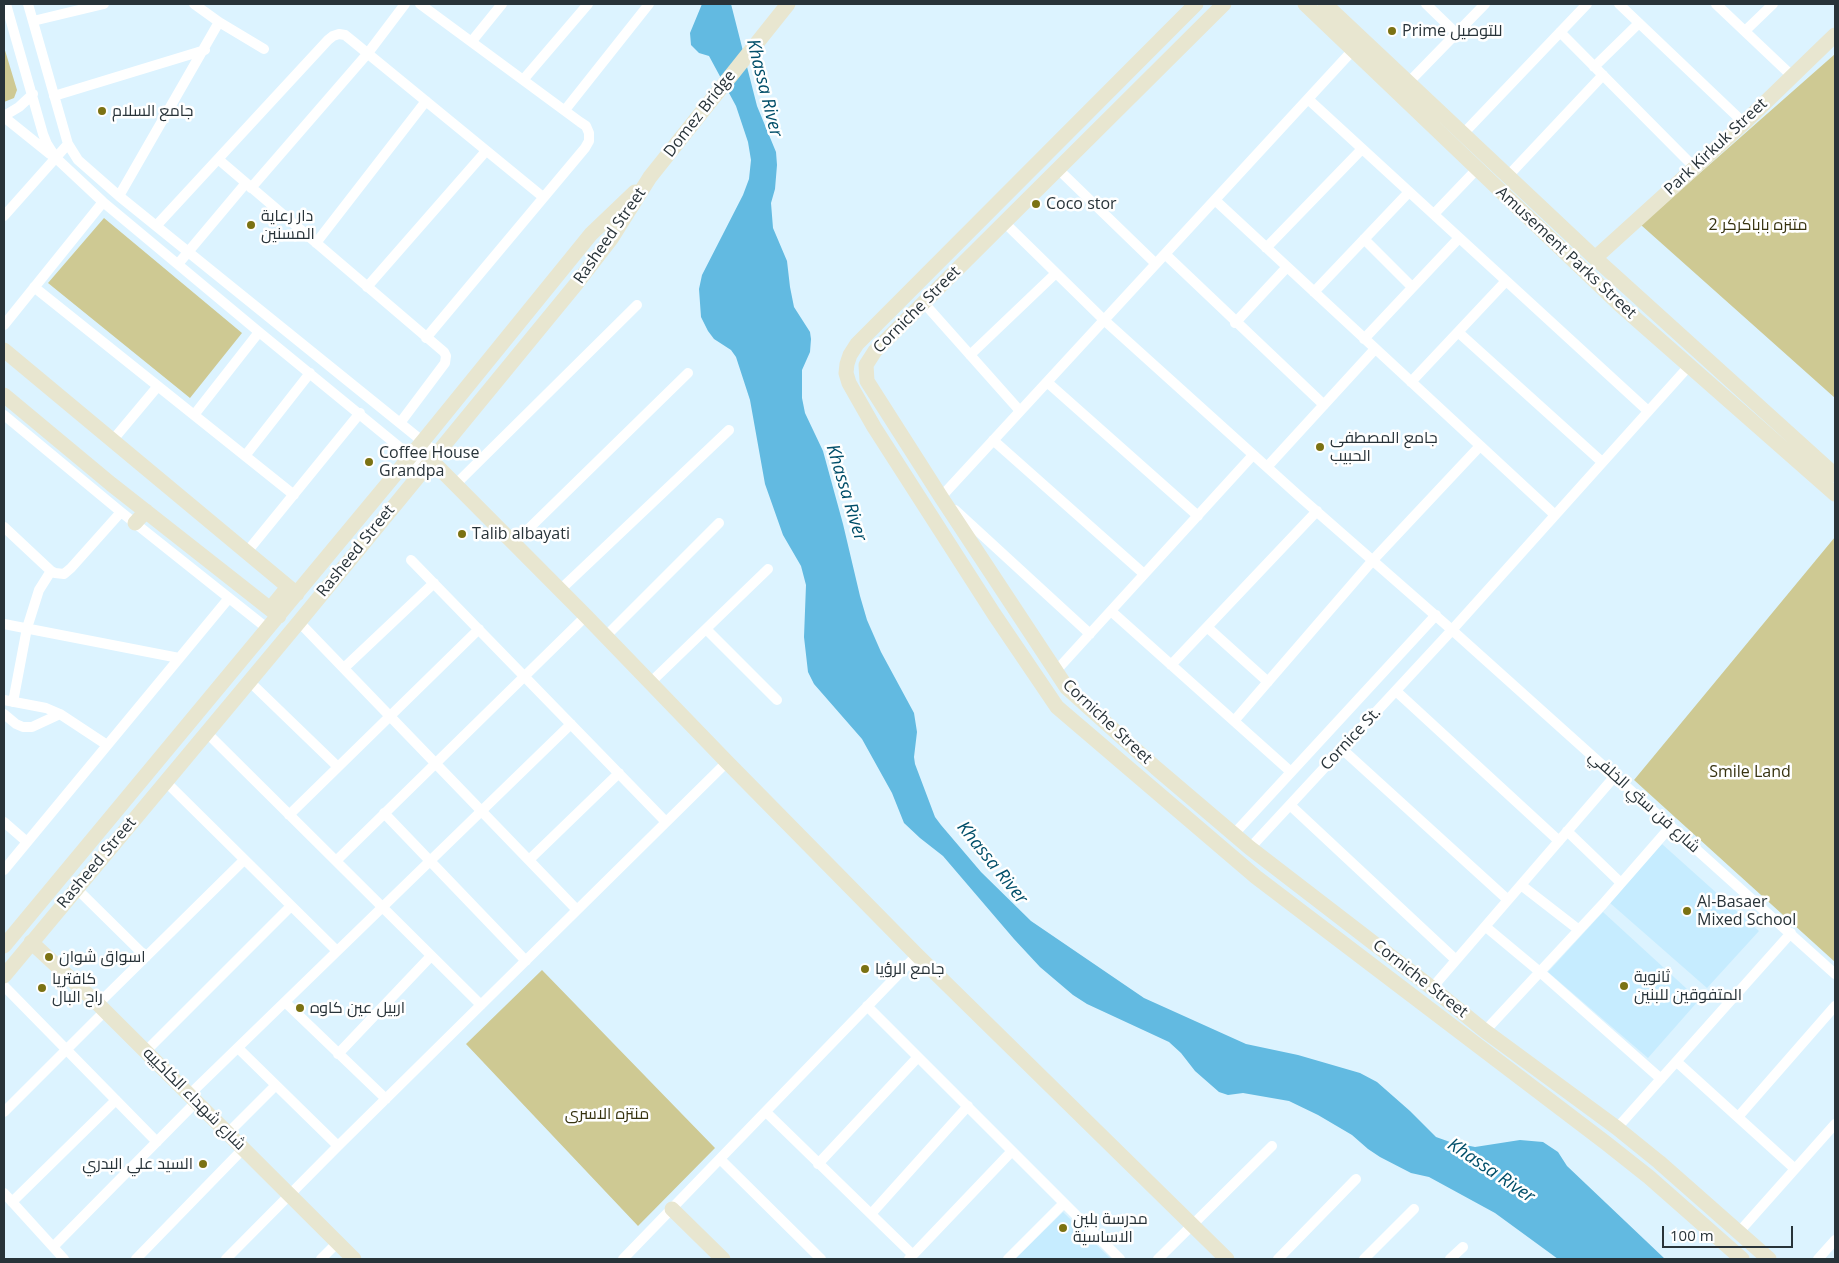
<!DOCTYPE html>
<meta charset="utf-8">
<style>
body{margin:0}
#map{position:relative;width:1839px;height:1263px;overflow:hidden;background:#dcf3ff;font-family:"Open Sans",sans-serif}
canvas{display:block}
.frame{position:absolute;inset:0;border:5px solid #283339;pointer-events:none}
.scale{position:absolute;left:1662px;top:1226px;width:131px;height:22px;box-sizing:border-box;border:2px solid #283339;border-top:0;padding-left:6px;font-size:15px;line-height:18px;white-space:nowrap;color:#283339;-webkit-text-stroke:4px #fff;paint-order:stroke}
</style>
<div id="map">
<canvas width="1839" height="1263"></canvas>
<div class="frame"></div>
<div class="scale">100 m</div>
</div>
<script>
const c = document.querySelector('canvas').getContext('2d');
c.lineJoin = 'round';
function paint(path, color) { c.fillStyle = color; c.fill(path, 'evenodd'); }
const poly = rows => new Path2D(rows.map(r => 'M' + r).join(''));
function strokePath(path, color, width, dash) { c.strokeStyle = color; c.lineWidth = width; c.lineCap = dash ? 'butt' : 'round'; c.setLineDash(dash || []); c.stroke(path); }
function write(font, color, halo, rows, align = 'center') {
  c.font = font + ' "Open Sans",Cairo,sans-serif'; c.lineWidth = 5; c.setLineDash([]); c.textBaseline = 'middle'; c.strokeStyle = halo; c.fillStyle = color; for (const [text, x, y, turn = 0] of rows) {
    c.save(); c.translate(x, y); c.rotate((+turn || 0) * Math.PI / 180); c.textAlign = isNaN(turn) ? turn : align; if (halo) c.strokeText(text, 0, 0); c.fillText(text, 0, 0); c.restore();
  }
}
paint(poly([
 [1662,844,1759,931,1707,988,1610,903],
 [1603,912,1699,1000,1648,1058,1548,972],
 [1063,1212,1111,1259,1015,1259]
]), '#c6ecff');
paint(poly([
 [4,47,17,90,14,98,4,102],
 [1835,54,1835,398,1641,225],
 [104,218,242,333,190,398,48,283],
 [1835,537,1835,962,1634,780],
 [542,970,715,1148,638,1226,466,1044]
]), '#cec993');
paint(poly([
 [702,4,731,4,757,106,776,152,777,165,775,189,771,203,773,228,787,261,790,287,794,307,810,332,811,339,810,352,802,370,802,398,805,413,823,451,843,524,860,596,867,620,881,652,914,713,917,732,914,757,915,764,935,817,941,825,981,872,1031,921,1144,998,1246,1044,1298,1055,1360,1073,1377,1082,1410,1111,1436,1137,1450,1142,1475,1147,1520,1140,1543,1142,1558,1152,1567,1166,1665,1259,1558,1259,1495,1213,1429,1177,1411,1173,1380,1157,1368,1149,1352,1135,1318,1115,1289,1101,1243,1093,1228,1095,1219,1092,1195,1071,1181,1053,1169,1042,1087,1004,1073,995,1040,967,1014,939,943,856,920,838,904,823,892,793,862,739,814,684,808,672,804,637,806,585,801,566,783,535,765,484,750,400,736,357,731,350,714,339,708,331,701,317,699,289,702,275,743,195,749,179,751,160,748,142,736,106,709,56,699,53,691,45,690,33]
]), '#62bae1');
strokePath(poly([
 [6,4,43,134,47,144,56,158,103,202,259,332,425,468],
 [28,4,68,144,78,160,119,196,437,453],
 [194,4,219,22,264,49],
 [420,4,580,122,586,126,589,133,589,141,585,148,426,338],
 [1426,4,1456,33],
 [1619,4,1744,123],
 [1716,4,1792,76],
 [33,21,104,4],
 [1745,31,1773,4],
 [1560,32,1694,167],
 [472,41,502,4],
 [1594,67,1639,23],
 [523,80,588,4],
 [1409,82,1485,4],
 [54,96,205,50],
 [1308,99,1648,411],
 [565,110,649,4],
 [4,116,19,107,33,94],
 [4,117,50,154],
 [1463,134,1587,4],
 [218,159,444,352,446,356,445,363,400,423],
 [1059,170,1156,264],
 [1508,176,1603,75],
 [251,188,368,53,405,4],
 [119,196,219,22],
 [1215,200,1555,515],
 [1434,214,1477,169],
 [4,216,68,144],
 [1005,223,1104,320,1299,496,1452,630,1835,974],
 [156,226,328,40,333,36,339,34,345,35,350,39,543,197],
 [1364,239,1412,287],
 [316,243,426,101],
 [1266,248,1362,149],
 [1165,254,1324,405],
 [178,264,246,183],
 [34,287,294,495],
 [367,287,486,151],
 [1314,292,1409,192],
 [923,302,1020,411],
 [1235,323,1287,267],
 [4,325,103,202],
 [1458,332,1602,462],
 [1364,339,1459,238],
 [970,355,1056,273],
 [1047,382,1198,516],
 [1411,382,1506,281],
 [4,415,121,512,268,629],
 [194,415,259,332],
 [993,440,1144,574],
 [112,441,158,386],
 [245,456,310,373],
 [1267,467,1375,349],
 [455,485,637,305],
 [944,500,941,497,1353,50],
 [955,510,1090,634],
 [4,527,51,571,55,573,64,574,71,568,121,512],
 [513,544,688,373],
 [246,553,360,413],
 [411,560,666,822],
 [560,590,729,430],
 [1111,611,1291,772],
 [299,622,577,910],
 [4,624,179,658],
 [1207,627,1268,682],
 [706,629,777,700],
 [606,636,719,523],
 [1171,665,1317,511],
 [344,668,434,583],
 [1055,672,1253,455],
 [249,681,338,767],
 [651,682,768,569],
 [1396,691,1559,841],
 [4,700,46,708,60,714,107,745],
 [13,702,27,628,39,590,51,571],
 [4,714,16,724,23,727,32,727,60,714],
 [1234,721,1373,560,1480,446],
 [206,732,481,1005],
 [1342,749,1508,900],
 [165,781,337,951],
 [1290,805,1456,960],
 [384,813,526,961],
 [289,815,479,629],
 [4,822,27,842],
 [1567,831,1621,883],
 [1234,834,1436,615],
 [1250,848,1452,630,1689,366],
 [529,860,619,773],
 [336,861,586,616],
 [4,870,229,598],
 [1521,885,1579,930],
 [76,888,146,957],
 [1486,927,1540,972,1661,1079],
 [4,986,157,1142],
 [1432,988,1615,776],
 [285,1002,386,1099],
 [98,1004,244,860],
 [867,1006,1120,1259],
 [1485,1031,1603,904,1671,826],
 [238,1048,338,1146],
 [146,1051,291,906],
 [338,1054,431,956],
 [1677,1062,1795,1169],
 [189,1095,571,724],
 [4,1112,105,1011],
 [766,1112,913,1255],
 [1738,1117,1835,1006],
 [1617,1128,1791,933],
 [228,1133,275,1086],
 [720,1159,821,1259],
 [818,1164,918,1057],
 [4,1193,64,1259],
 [12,1202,116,1100],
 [871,1214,968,1106],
 [1739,1232,1835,1124],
 [53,1247,196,1102],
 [136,1259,243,1149],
 [226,1259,338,1146,727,762],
 [321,1259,337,1243],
 [623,1259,917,955],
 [909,1259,1012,1151],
 [1008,1259,1064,1203],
 [1158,1259,1272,1146],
 [1278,1259,1356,1179],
 [1364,1259,1414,1209],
 [1450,1259,1463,1247],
 [1818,1259,1835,1240]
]), '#fff', 10);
strokePath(poly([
 [1196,4,857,344,850,355,847,364,846,373,849,383,874,427,994,614,1057,707,1256,877,1606,1143,1649,1177,1742,1259],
 [1224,4,875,351,866,365,867,381,941,497,1067,688,1156,768,1250,848,1432,988,1485,1031,1617,1128,1659,1162,1769,1259],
 [1305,4,1619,304,1835,494],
 [1325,4,1595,258,1835,475],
 [1595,258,1744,123,1835,35],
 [4,350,297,594],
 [4,395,111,484,279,616],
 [431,460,586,616,727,762,917,955,1227,1259],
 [135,523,146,511],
 [270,609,288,587],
 [31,942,98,1004,354,1259],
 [4,946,423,441,591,234,635,192],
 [4,976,299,622,577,283,611,239,650,177,788,4],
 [672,1209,723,1259]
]), '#e8e6d0', 15);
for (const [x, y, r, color] of [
 [1392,31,5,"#7b7213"],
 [102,111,5,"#7b7213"],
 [1036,204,5,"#7b7213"],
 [251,225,5,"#7b7213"],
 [1320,447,5,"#7b7213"],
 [369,462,5,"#7b7213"],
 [462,534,5,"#7b7213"],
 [1687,911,5,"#7b7213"],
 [49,957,5,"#7b7213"],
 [865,969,5,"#7b7213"],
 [1624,986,5,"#7b7213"],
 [42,988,5,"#7b7213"],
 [300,1008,5,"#7b7213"],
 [203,1164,5,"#7b7213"],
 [1063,1228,5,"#7b7213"]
]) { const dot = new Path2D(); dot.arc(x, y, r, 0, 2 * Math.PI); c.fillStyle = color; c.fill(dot); strokePath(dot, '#fff', 2); }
write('16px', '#283339', '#fff', [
 ["Prime للتوصيل",1402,31],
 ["جامع السلام",112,111],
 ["Coco stor",1046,204],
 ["دار رعاية",261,216],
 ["المسنين",261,234],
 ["جامع المصطفى",1330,438],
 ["الحبيب",1330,456],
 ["Coffee House",379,453],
 ["Grandpa",379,471],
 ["Talib albayati",472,534],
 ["Al-Basaer",1697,902],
 ["Mixed School",1697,920],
 ["اسواق شوان",59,957],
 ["جامع الرؤيا",875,969],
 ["ثانوية",1634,977],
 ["المتفوقين للبنين",1634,995],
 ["كافتريا",52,979],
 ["راح البال",52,997],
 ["اربيل عين كاوه",310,1008],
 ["السيد علي البدري",193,1164,"right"],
 ["مدرسة بلين",1073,1219],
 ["الاساسية",1073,1237]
], 'left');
write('16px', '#283339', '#fff', [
 ["Domez Bridge",700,114,-52],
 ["Park Kirkuk Street",1716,147,-43],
 ["Rasheed Street",610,236,-55],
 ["Amusement Parks Street",1566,253,43],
 ["Corniche Street",917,310,-45],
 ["Rasheed Street",356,551,-51],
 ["Corniche Street",1107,722,43],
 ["Cornice St.",1351,739,-47],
 ["شارع فن ستي الخلفي",1644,802,42],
 ["Rasheed Street",97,863,-50],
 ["Corniche Street",1420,979,38],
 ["شارع شهداء الكاكييه",194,1099,45]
]);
write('16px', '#373310', '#fff', [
 ["متنزه باباكركر 2",1758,225],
 ["Smile Land",1750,772],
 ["منتزه الاسرى",607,1114]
]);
write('italic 18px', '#004e69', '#fff', [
 ["Khassa River",764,88,76],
 ["Khassa River",846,493,73],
 ["Khassa River",992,863,51],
 ["Khassa River",1491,1171,34]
]);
</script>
